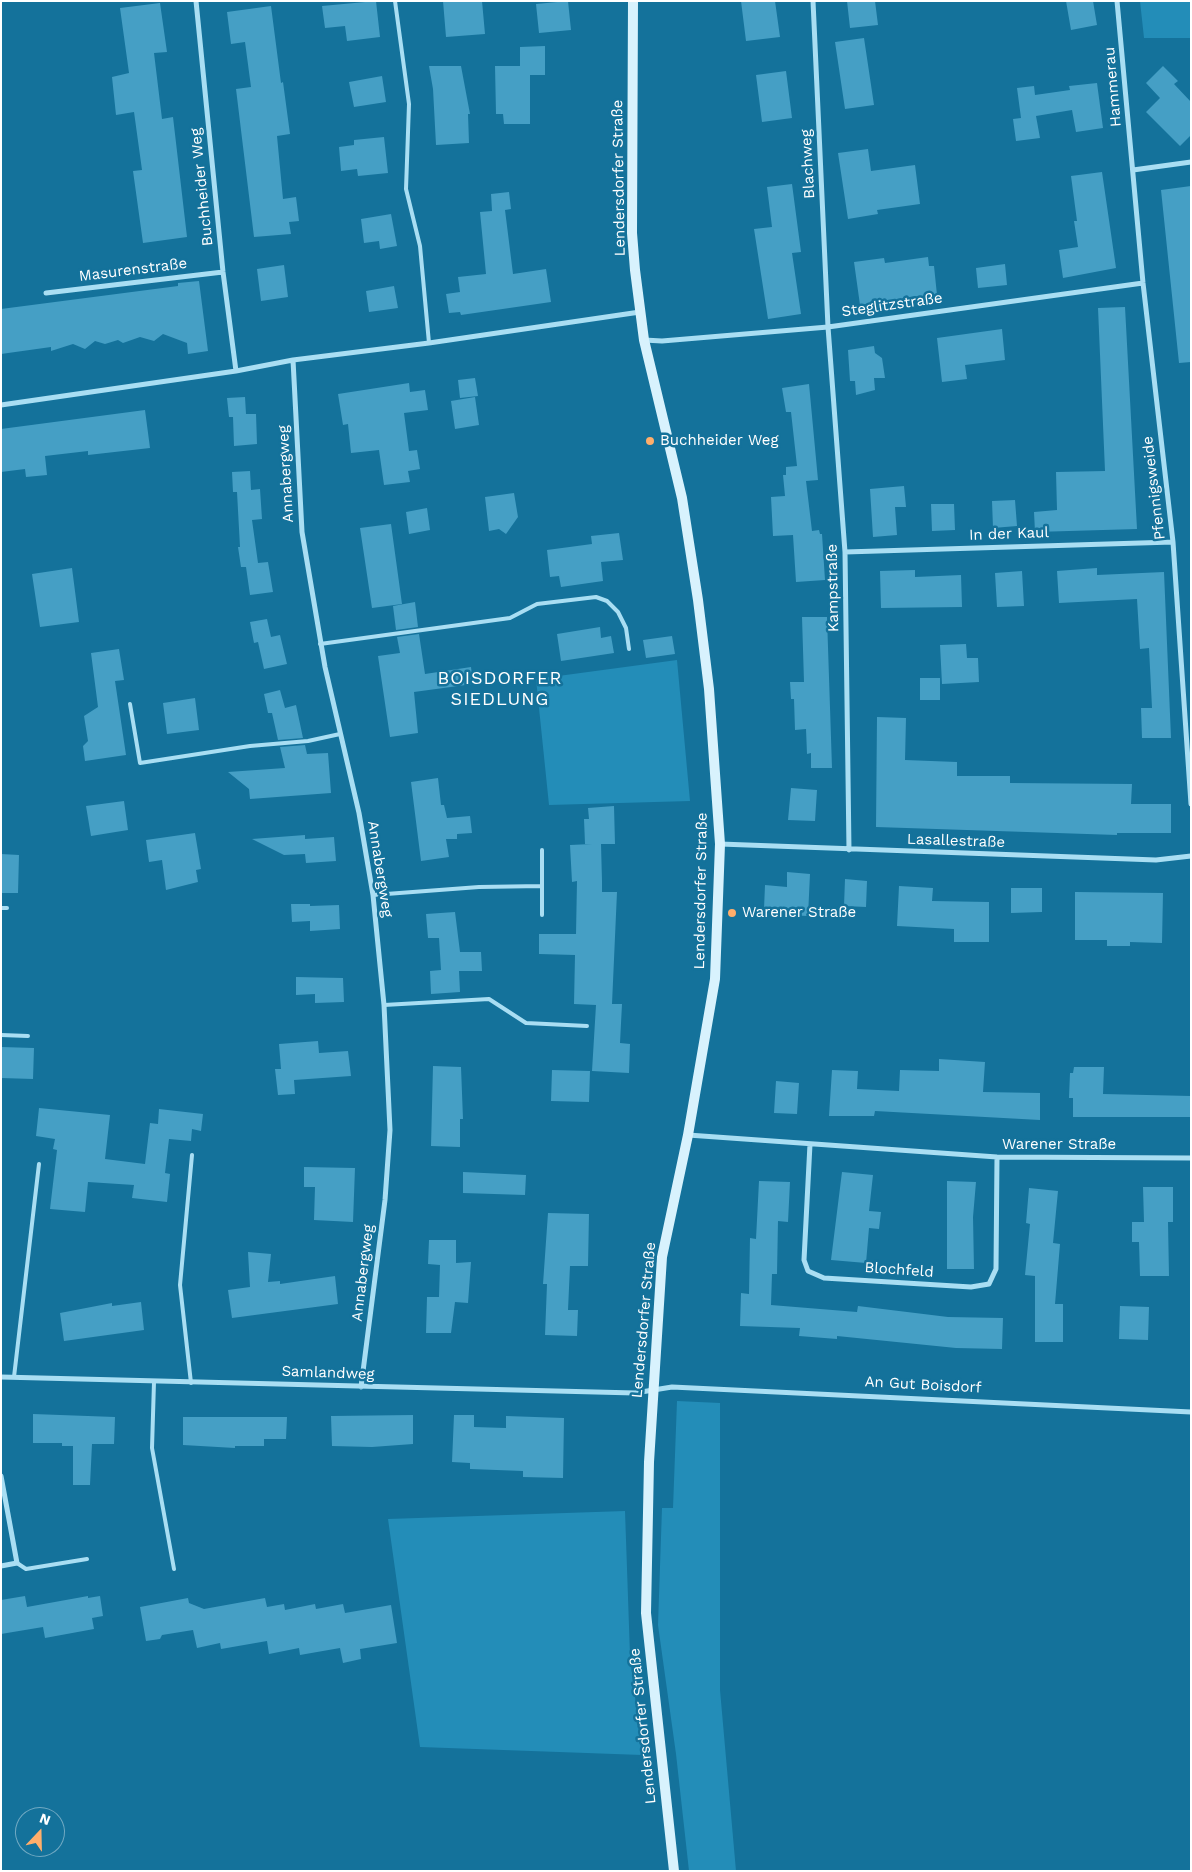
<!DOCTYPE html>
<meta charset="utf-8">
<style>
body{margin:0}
#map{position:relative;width:1192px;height:1872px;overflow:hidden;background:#14729b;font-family:"Work Sans",sans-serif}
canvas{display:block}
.frame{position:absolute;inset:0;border:2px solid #fff;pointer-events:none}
.north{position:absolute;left:15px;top:1807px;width:50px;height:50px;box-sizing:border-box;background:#14729b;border:1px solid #72aac3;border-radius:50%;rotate:21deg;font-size:14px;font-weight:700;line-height:20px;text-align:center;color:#fff}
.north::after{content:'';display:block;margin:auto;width:18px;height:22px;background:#ffae6b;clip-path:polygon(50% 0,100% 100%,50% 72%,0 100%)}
</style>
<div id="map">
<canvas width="1192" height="1872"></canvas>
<div class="frame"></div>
<div class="north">N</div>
</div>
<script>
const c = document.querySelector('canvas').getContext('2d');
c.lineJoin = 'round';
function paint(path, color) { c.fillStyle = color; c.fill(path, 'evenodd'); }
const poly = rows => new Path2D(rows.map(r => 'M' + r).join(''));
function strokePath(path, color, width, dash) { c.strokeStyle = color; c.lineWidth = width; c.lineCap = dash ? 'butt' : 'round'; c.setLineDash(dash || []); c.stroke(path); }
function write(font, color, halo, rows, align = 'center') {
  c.font = font + ' "Work Sans",sans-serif'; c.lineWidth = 5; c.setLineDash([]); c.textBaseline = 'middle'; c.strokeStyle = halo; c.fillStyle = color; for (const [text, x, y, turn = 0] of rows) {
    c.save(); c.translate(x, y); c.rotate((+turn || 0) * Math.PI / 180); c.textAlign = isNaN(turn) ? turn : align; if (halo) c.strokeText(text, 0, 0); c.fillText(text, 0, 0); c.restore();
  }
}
paint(poly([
 [1140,1,1191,1,1191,38,1144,38],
 [677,660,690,801,549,805,536,679],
 [677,1401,720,1403,720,1690,736,1871,689,1871,676,1754,658,1625,662,1508,673,1508],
 [625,1511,630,1655,642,1755,420,1747,388,1519]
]), '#238db8');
paint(poly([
 [376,1,380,37,347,41,345,26,325,28,322,6],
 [443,1,482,1,485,34,446,37],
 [568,1,571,30,539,33,536,4],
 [741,1,775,1,780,37,746,41],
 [847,1,875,1,878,25,850,28],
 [1066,1,1093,1,1097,25,1071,30],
 [160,3,167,52,154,53,162,119,173,117,187,237,143,243,133,171,142,170,134,112,116,115,112,77,129,73,120,8],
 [271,6,281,83,283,82,290,134,277,136,283,199,296,197,299,221,289,222,291,234,254,237,236,89,251,87,245,42,231,44,227,12],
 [864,38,874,105,845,109,835,42],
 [545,46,545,75,530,75,530,124,504,124,503,114,496,114,495,66,520,66,520,47],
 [429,66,461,66,470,114,468,114,469,143,436,145,433,89],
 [1163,66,1178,81,1174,84,1191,102,1191,135,1180,146,1146,112,1160,98,1146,83],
 [786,71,792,118,762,122,756,75],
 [382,76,386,102,354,107,349,82],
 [1097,83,1103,128,1076,132,1072,110,1036,116,1040,138,1016,141,1013,119,1021,118,1017,88,1034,86,1035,95,1070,90,1069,86],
 [384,137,388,173,358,176,357,169,341,171,339,147,354,145,354,140],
 [868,149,871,171,915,165,920,204,877,210,878,214,848,219,838,153],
 [1102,172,1116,268,1063,278,1059,250,1078,247,1074,221,1077,221,1071,176],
 [792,184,801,252,792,253,801,314,768,319,754,229,772,227,767,187],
 [1191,186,1191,362,1179,363,1161,190],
 [509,192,511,209,505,210,513,274,546,269,551,302,461,315,460,312,449,313,446,294,460,292,458,277,486,274,480,212,492,211,491,194],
 [391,214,397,246,380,249,379,241,364,243,361,219],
 [928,257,929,266,934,266,937,295,860,305,854,262,884,258,885,263],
 [1005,264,1007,285,978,288,976,268],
 [284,265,288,297,261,301,257,269],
 [199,281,208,351,188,354,187,343,163,334,154,341,140,337,123,343,118,340,105,344,95,341,85,349,73,344,51,351,51,347,1,354,1,309,178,286,178,283],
 [394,286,398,308,369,312,366,291],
 [1125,307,1137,529,1035,532,1034,512,1057,510,1056,472,1105,471,1098,308],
 [1002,329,1005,360,965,365,967,379,942,382,937,338],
 [874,346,875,353,882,358,885,378,874,378,875,390,856,395,855,381,850,381,848,350],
 [475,378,478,396,460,398,458,380],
 [409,383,410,392,425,390,428,410,404,413,409,451,417,450,420,469,408,471,410,482,384,485,379,450,351,453,348,424,343,425,338,394],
 [809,384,818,480,806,481,812,531,819,530,820,534,822,534,825,580,796,582,793,535,773,536,771,497,785,496,783,475,786,475,786,467,797,466,791,412,786,412,782,388],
 [245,397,246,414,256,414,257,444,234,446,233,417,229,417,227,398],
 [475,397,479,425,455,429,451,401],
 [145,410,150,448,88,455,88,451,45,456,47,475,26,477,25,469,1,472,1,429],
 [250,471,251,490,260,489,262,519,252,520,258,563,268,562,273,592,250,595,246,567,241,567,238,547,240,547,237,492,233,492,232,472],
 [904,486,906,507,895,507,897,535,873,537,870,489],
 [514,493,518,517,506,534,499,529,489,531,485,497],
 [1015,500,1017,526,993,528,992,501],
 [931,504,954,504,955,530,932,531],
 [427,508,430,530,409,534,406,512],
 [391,524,402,604,372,608,360,528],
 [619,533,623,560,601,562,603,581,561,587,559,576,550,577,547,550,592,544,591,536],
 [72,568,79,622,40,627,32,574],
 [1097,568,1097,575,1164,572,1171,738,1142,738,1141,708,1152,708,1149,648,1140,649,1137,599,1059,603,1057,571],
 [915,570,915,577,961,575,962,607,881,608,880,571],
 [1022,571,1024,606,997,607,995,573],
 [415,602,418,627,396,630,393,606],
 [802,617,827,617,832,768,811,768,811,753,807,754,806,729,795,730,794,699,791,699,790,682,804,682],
 [267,619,271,637,280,635,287,664,264,669,258,642,254,643,250,622],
 [600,627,601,638,611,636,614,653,561,661,557,634],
 [419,634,425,674,471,667,473,684,414,692,418,733,390,737,378,656,400,653,397,637],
 [672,636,675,654,646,658,643,640],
 [966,644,967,658,978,658,979,682,942,684,940,645],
 [119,649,124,680,115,681,126,755,85,761,83,746,88,741,84,716,98,707,91,653],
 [920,678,940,678,940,700,920,700],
 [280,690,285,708,296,705,303,738,278,740,272,713,268,713,264,694],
 [195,698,199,730,167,734,163,703],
 [877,717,906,718,905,760,957,762,957,776,1010,776,1010,783,1132,784,1131,804,1171,804,1171,833,1117,833,1117,835,876,827],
 [305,745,307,754,328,753,331,793,250,799,249,789,228,772,285,768,280,747],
 [438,778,441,805,444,805,447,818,470,816,472,833,457,834,457,839,446,839,449,857,421,861,411,782],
 [791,788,817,790,815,821,788,820],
 [124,801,128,830,91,836,86,806],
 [614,806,615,844,601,844,602,881,602,892,617,892,612,1004,622,1004,620,1043,630,1044,629,1073,592,1071,596,1005,574,1004,575,955,539,954,539,934,576,934,577,881,572,882,570,845,592,844,585,844,584,819,589,819,588,808],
 [195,833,201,869,196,870,198,882,166,890,162,860,149,862,146,840],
 [305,835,305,839,334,837,336,861,306,863,305,854,284,855,252,839],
 [1,854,19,855,18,893,1,893],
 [787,872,810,874,808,916,785,915,786,910,764,909,765,885,787,887],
 [845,879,867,881,866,907,844,906],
 [899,886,933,888,932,901,989,902,989,942,954,942,954,929,897,926],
 [1011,888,1042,888,1042,912,1011,913],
 [1075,892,1163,893,1162,943,1130,942,1130,946,1107,946,1107,940,1075,940],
 [291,904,310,904,310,906,339,905,340,929,310,931,310,921,292,922],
 [455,912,460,952,481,952,482,971,459,971,460,992,431,994,430,971,441,970,439,938,428,938,426,914],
 [296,977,343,978,344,1002,315,1003,315,994,296,995],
 [318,1041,319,1053,348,1051,351,1076,294,1080,295,1094,278,1095,275,1069,281,1069,279,1044],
 [2,1047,34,1048,33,1079,1,1078],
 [939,1059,985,1062,983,1092,1040,1093,1040,1120,875,1111,874,1116,829,1116,832,1070,858,1071,857,1089,899,1091,900,1070,939,1071],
 [433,1066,461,1067,463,1119,460,1119,460,1147,431,1146],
 [1074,1067,1104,1067,1103,1094,1191,1096,1191,1117,1073,1117,1073,1098,1069,1098,1070,1073,1073,1073],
 [552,1070,590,1071,589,1102,551,1101],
 [776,1081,799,1083,797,1114,774,1113],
 [39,1108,110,1115,105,1159,145,1164,150,1123,158,1124,159,1109,203,1114,201,1131,192,1129,191,1141,169,1139,165,1173,170,1174,167,1202,132,1198,134,1185,88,1182,85,1212,50,1209,57,1150,53,1149,55,1139,36,1136],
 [304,1167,355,1168,353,1222,314,1220,315,1187,304,1187],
 [463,1172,526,1175,525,1195,463,1193],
 [842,1172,873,1175,869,1211,881,1212,879,1229,869,1228,866,1263,831,1260],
 [759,1181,790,1182,788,1222,778,1221,777,1274,772,1274,771,1305,857,1312,858,1306,948,1317,1003,1318,1002,1349,956,1348,837,1336,837,1339,799,1336,800,1328,740,1326,741,1293,749,1294,750,1238,756,1239],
 [947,1181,976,1182,973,1217,974,1269,947,1269],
 [1143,1187,1173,1187,1173,1222,1168,1222,1169,1276,1140,1276,1139,1242,1132,1242,1132,1222,1144,1222],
 [1029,1188,1058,1191,1053,1243,1060,1244,1055,1304,1063,1304,1063,1342,1035,1342,1035,1276,1025,1275,1030,1224,1026,1223],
 [548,1213,589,1214,588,1266,570,1266,568,1310,578,1310,577,1336,545,1335,547,1284,543,1284],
 [429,1240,456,1240,456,1263,471,1262,468,1303,455,1302,451,1333,426,1333,427,1297,439,1297,440,1265,428,1264],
 [248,1252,271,1254,268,1282,280,1281,280,1284,335,1276,338,1304,232,1318,228,1290,250,1287],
 [141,1302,144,1330,64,1341,60,1313,112,1303,112,1306],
 [1120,1306,1149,1307,1148,1340,1119,1339],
 [33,1414,115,1417,114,1444,92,1444,90,1485,73,1485,73,1446,62,1446,62,1443,33,1443],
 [413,1415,413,1444,372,1447,332,1446,331,1416],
 [454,1415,474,1415,474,1427,506,1428,506,1416,564,1418,563,1478,523,1477,523,1471,470,1469,470,1463,452,1462],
 [183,1417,287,1417,286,1439,264,1439,264,1446,235,1446,235,1448,183,1445],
 [25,1596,27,1607,88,1596,88,1598,100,1596,103,1616,92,1618,94,1629,45,1638,43,1627,1,1634,1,1600],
 [188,1598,189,1603,204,1609,265,1598,267,1607,284,1604,285,1610,315,1604,316,1609,343,1604,345,1613,391,1605,397,1643,360,1649,361,1659,343,1663,340,1648,300,1655,299,1648,269,1654,267,1641,221,1649,220,1643,197,1648,193,1630,162,1635,160,1639,146,1641,140,1607]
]), '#459fc5');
strokePath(poly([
 [395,1,409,104,406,189,420,246,429,343],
 [320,644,510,618,537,604,596,597,607,601,618,612,626,628,629,649],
 [130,704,140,763,250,746,308,741,340,734],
 [542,886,542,915],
 [373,895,479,887,542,886,542,850],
 [1,908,7,908],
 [384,1005,489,999,526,1023,587,1026],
 [1,1035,28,1036],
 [14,1377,39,1164],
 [154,1382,152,1448,174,1569],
 [191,1383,180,1285,192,1155],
 [17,1563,26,1569,87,1559]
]), '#a9def3', 4);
strokePath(poly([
 [196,1,223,272,236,371],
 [813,1,828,327,845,552,849,850],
 [1117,1,1143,283,1173,542,1191,804],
 [1133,170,1191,162],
 [46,293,223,272],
 [644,340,662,341,828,327,1143,283],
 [293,360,302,532,325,667,359,813,373,895,384,1005,390,1130,385,1200,361,1387],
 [1,405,236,371,293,360,429,343,640,312],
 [845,552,1173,542],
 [720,844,1156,860,1191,856],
 [688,1135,997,1157,1191,1158],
 [810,1144,804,1260,808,1271,824,1278,971,1287,989,1284,996,1269,997,1157],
 [1,1377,635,1393,672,1387,1191,1412],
 [1,1476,17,1563,1,1566]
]), '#a9def3', 5);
strokePath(poly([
 [633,1,632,233,635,270,644,340,682,498,698,600,709,689,720,844,715,979,688,1135,662,1257,649,1462,646,1613,674,1871]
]), '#d8f2fd', 10);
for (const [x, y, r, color] of [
 [650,441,5,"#ffae6b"],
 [732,913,5,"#ffae6b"]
]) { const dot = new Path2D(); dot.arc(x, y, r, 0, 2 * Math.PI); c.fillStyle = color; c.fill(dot); strokePath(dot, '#14729b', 2); }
write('15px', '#fff', '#14729b', [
 ["Hammerau",1113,87,-95],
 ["Blachweg",808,164,-93],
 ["Lendersdorfer Straße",619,178,-91],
 ["Buchheider Weg",202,187,-96],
 ["Masurenstraße",133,270,-7],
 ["Steglitzstraße",892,305,-8],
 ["Annabergweg",286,474,-93],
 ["Pfennigsweide",1154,488,-97],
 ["In der Kaul",1009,534,-2],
 ["Kampstraße",833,588,-91],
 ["Lasallestraße",956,841,2],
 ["Annabergweg",380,869,81],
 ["Lendersdorfer Straße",701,891,-89],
 ["Warener Straße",1059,1145],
 ["Blochfeld",899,1270,4],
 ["Annabergweg",363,1273,-83],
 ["Lendersdorfer Straße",644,1320,-85],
 ["Samlandweg",328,1373,2],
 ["An Gut Boisdorf",923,1385,3],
 ["Lendersdorfer Straße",643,1726,-96]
]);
write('15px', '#fff', '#14729b', [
 ["Buchheider Weg",660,441],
 ["Warener Straße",742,913]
], 'left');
c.letterSpacing = '1px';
write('18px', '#fff', '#14729b', [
 ["BOISDORFER",500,679],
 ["SIEDLUNG",500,700]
]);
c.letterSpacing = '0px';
</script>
